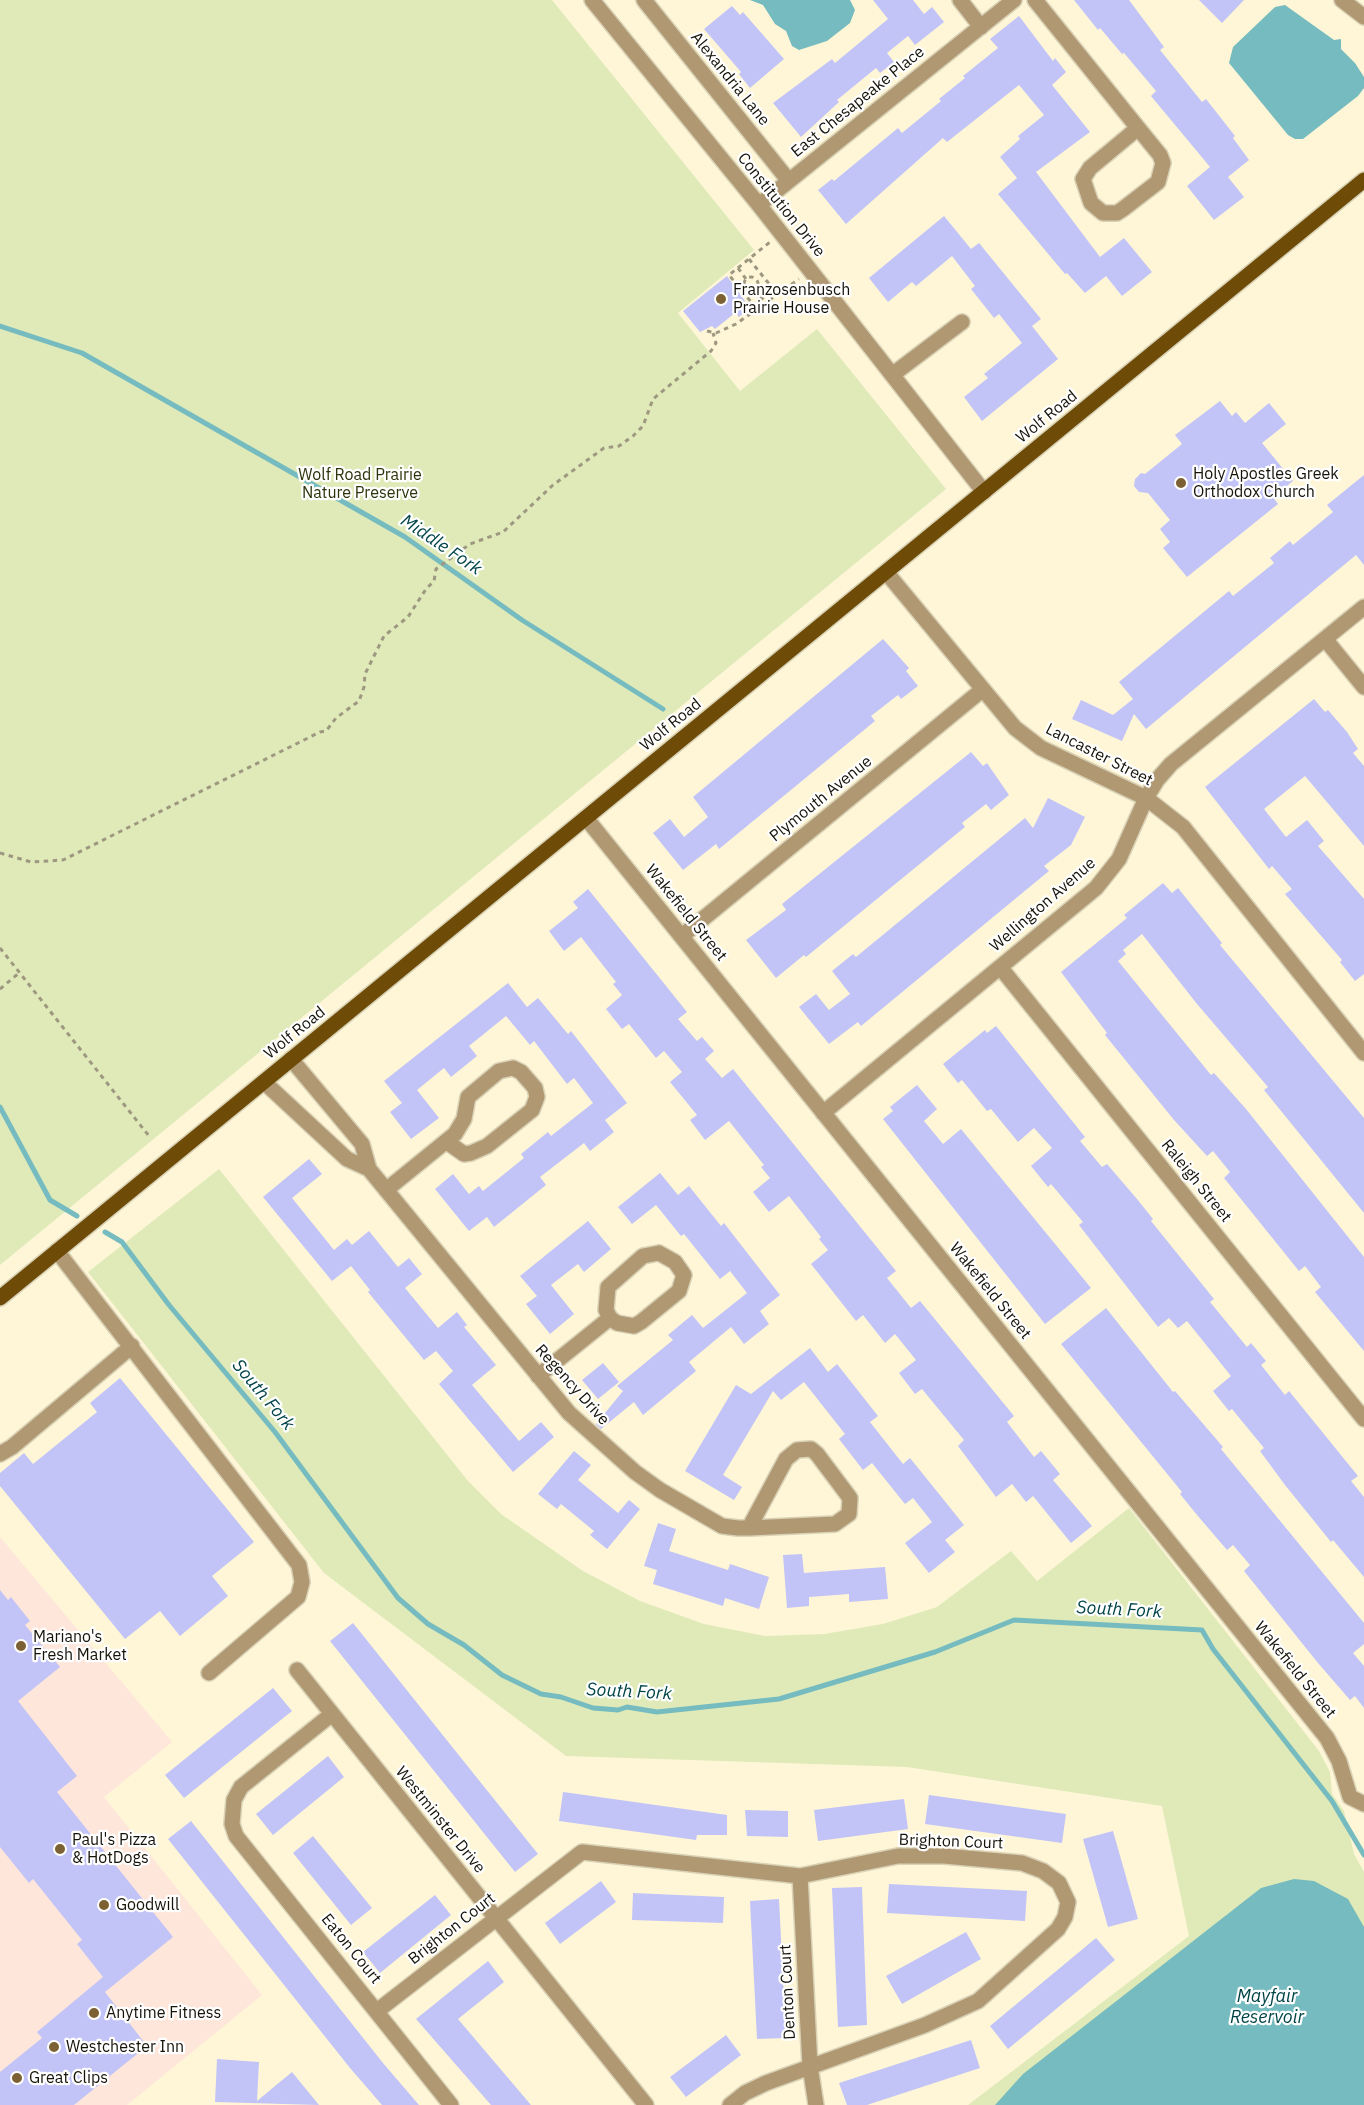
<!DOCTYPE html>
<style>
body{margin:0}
canvas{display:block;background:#fef6d7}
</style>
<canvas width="1364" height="2105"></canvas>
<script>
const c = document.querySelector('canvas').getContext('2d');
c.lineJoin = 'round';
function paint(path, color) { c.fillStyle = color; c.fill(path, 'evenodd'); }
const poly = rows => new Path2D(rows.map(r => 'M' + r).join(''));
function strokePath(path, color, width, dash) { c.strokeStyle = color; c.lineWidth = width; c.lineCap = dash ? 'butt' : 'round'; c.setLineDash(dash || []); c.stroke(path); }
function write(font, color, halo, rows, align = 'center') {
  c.font = font + ' "IBM Plex Sans",sans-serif'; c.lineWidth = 4.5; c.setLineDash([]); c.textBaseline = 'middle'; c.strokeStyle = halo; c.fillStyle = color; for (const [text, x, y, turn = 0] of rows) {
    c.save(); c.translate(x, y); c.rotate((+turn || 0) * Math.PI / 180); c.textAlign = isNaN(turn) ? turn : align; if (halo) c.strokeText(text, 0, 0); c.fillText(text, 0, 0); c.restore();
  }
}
paint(poly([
 [0,1537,172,1742,104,1797,262,1995,127,2105,0,2105]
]), '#fee6db');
paint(poly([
 [0,0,552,0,754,250,678,313,740,391,817,329,946,489,0,1265],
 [219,1169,468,1481,501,1514,583,1571,640,1601,704,1624,765,1636,824,1634,883,1624,937,1607,1011,1551,1037,1581,1129,1508,1319,1751,1330,1772,1332,1794,1344,1811,1354,1854,1364,1872,1364,2105,968,2105,1189,1936,1162,1806,907,1767,566,1756,324,1573,88,1272]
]), '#dfeab8');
paint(poly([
 [750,0,850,0,855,10,850,23,827,41,799,50,792,46,786,31,775,24,763,5],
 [1285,5,1334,40,1341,39,1341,49,1355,63,1364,77,1364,88,1358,96,1303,139,1295,139,1288,135,1229,63,1233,47,1275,7],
 [1294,1879,1314,1881,1348,1899,1364,1927,1364,2105,995,2105,1023,2074,1261,1888]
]), '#76bbbf');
strokePath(poly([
 [0,326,82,353,405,537,522,620,663,709],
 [0,1107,50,1200,77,1216],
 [105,1232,122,1242,169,1305,275,1432,398,1598,428,1624,464,1645,502,1675,541,1694,561,1697,593,1708,618,1710,627,1707,657,1712,779,1699,935,1652,1014,1620,1202,1630,1213,1649,1332,1801,1364,1855]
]), '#76bbbf', 5);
paint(poly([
 [873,0,913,0,924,14,932,7,944,22,915,45,908,36,887,53,894,62,880,73,876,68,837,100,839,102,801,137,773,103,832,59,835,63,888,19],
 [1074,0,1129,0,1164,47,1160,50,1202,102,1206,99,1235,136,1233,138,1249,160,1228,177,1244,197,1214,220,1187,186,1210,167,1151,96,1156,91,1124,53,1122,54,1100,28,1098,30],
 [1199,0,1244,0,1222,23],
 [732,6,740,15,743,12,784,59,750,88,739,74,741,72,704,29],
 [1019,16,1053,61,1055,58,1066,72,1052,85,1090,132,1036,172,1100,257,1124,238,1152,272,1122,296,1106,276,1085,293,1067,273,1065,274,998,194,1017,178,1000,157,1020,139,1018,136,1044,115,1019,85,947,142,943,138,846,224,818,190,832,179,834,181,898,128,902,133,941,101,939,99,965,78,963,76,998,48,990,39],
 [944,216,971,249,979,243,1041,319,1032,326,1058,359,982,421,964,397,988,378,984,374,1022,343,999,314,994,318,971,289,975,286,952,256,916,286,912,282,888,302,869,278],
 [727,276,750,308,739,317,735,313,715,329,712,326,700,332,683,311],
 [1220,401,1232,416,1236,412,1245,423,1269,403,1286,424,1262,443,1293,481,1273,497,1278,504,1187,577,1163,548,1170,542,1160,529,1170,520,1148,493,1139,492,1134,486,1135,479,1141,473,1145,474,1182,444,1175,435],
 [1364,475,1364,565,1356,555,1146,729,1134,714,1122,741,1072,719,1081,700,1113,715,1133,699,1119,682,1229,591,1233,596,1274,563,1270,558,1290,541,1293,545,1333,512,1327,505],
 [883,639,909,668,906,671,918,686,901,699,898,695,871,716,875,721,719,849,716,844,683,870,653,833,670,819,684,837,708,817,693,797],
 [1314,699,1325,712,1328,710,1347,732,1358,749,1353,753,1364,766,1364,846,1305,776,1264,809,1286,837,1307,820,1324,841,1318,846,1364,899,1364,974,1355,981,1340,962,1342,960,1285,894,1292,889,1272,866,1269,869,1205,787],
 [971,752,983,766,987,763,1009,795,991,810,986,804,962,823,965,827,806,957,804,955,776,978,746,940,786,910,782,904],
 [1048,798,1085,817,1071,845,1044,866,1049,871,861,1026,858,1022,829,1044,799,1007,816,994,829,1010,850,994,832,971,853,954,856,957,1025,818,1033,828],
 [1163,883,1172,893,1178,888,1222,943,1220,945,1364,1118,1364,1213,1264,1090,1268,1087,1197,1004,1142,934,1123,950,1126,954,1118,961,1211,1075,1214,1073,1246,1109,1364,1257,1364,1351,1315,1292,1321,1287,1305,1266,1299,1271,1224,1178,1230,1172,1213,1151,1207,1156,1174,1120,1105,1035,1107,1033,1061,972,1127,918,1124,915],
 [588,889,687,1012,678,1019,697,1041,702,1037,714,1051,705,1059,722,1078,733,1069,896,1271,887,1278,911,1308,920,1301,1014,1416,1007,1422,1034,1457,1041,1451,1060,1474,1053,1480,1092,1526,1071,1543,1033,1496,1026,1502,1012,1484,996,1497,958,1446,964,1440,922,1389,915,1394,899,1373,916,1360,895,1334,885,1343,863,1315,856,1321,811,1264,828,1250,819,1239,821,1237,789,1196,769,1212,753,1192,770,1178,761,1167,764,1165,729,1121,705,1140,690,1120,697,1115,670,1082,682,1072,664,1051,656,1058,629,1024,622,1029,606,1009,622,995,613,984,616,982,581,937,564,951,549,931,578,908,573,902],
 [508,983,527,1007,538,998,568,1034,571,1031,627,1103,605,1120,614,1132,590,1151,584,1143,540,1177,546,1185,494,1227,487,1217,469,1231,435,1189,453,1174,469,1194,479,1186,483,1191,524,1158,521,1154,548,1132,551,1136,593,1103,574,1078,567,1084,534,1041,530,1045,506,1016,469,1046,477,1056,451,1077,444,1068,417,1090,439,1118,411,1139,390,1112,402,1103,384,1081],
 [996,1026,1085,1137,1080,1141,1102,1167,1107,1164,1137,1199,1153,1219,1151,1221,1214,1299,1210,1302,1247,1347,1251,1343,1266,1361,1261,1365,1285,1395,1289,1391,1358,1476,1351,1481,1364,1497,1364,1577,1333,1540,1331,1542,1285,1485,1260,1451,1264,1448,1232,1409,1229,1411,1213,1391,1231,1376,1187,1321,1178,1328,1169,1318,1158,1327,1079,1225,1083,1222,1051,1184,1048,1187,1031,1166,1052,1148,1034,1128,1018,1142,991,1109,987,1111,962,1080,958,1083,943,1064,985,1030,987,1033],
 [917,1085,937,1109,924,1121,943,1144,961,1129,1091,1288,1045,1324,883,1119,893,1111,890,1107],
 [309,1159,322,1174,292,1198,334,1250,347,1239,352,1245,369,1231,398,1267,409,1258,422,1274,405,1288,438,1328,457,1312,467,1325,464,1327,496,1365,472,1385,519,1441,541,1422,554,1437,513,1472,439,1384,453,1371,436,1351,424,1360,368,1292,370,1290,351,1266,332,1281,263,1197],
 [660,1173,678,1195,689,1186,721,1226,724,1223,780,1295,760,1311,769,1324,744,1344,731,1327,689,1362,696,1371,643,1415,634,1402,601,1429,596,1424,623,1391,617,1386,673,1340,668,1335,692,1315,703,1328,747,1293,730,1271,720,1279,684,1234,681,1236,656,1205,632,1224,618,1207],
 [588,1221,611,1249,584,1272,578,1264,551,1285,574,1314,550,1334,526,1304,537,1296,520,1276],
 [1106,1308,1173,1392,1175,1391,1223,1447,1221,1449,1364,1623,1364,1644,1353,1653,1364,1666,1364,1708,1355,1696,1350,1700,1318,1663,1244,1571,1250,1565,1233,1545,1227,1550,1197,1515,1180,1494,1182,1492,1061,1344],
 [810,1348,828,1372,837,1364,878,1416,870,1422,903,1464,910,1458,964,1525,945,1540,955,1552,929,1573,905,1543,932,1522,913,1498,905,1504,872,1463,863,1470,839,1439,845,1434,804,1382,781,1400,773,1391,723,1475,742,1487,734,1500,685,1471,736,1385,751,1394],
 [603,1363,619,1382,598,1399,582,1380],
 [120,1378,254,1542,212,1576,228,1596,180,1636,160,1611,125,1639,0,1486,0,1473,24,1453,33,1464,97,1412,90,1403],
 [574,1451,591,1465,578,1480,618,1513,629,1500,640,1509,607,1549,590,1535,594,1531,561,1504,557,1509,538,1494],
 [658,1523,676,1529,669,1551,728,1570,730,1564,769,1577,759,1609,725,1598,723,1606,653,1584,657,1570,644,1566],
 [802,1554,804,1573,885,1567,888,1599,849,1602,849,1594,809,1597,809,1606,787,1608,783,1555],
 [0,1590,8,1600,11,1597,30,1621,25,1625,60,1667,18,1701,77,1776,57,1792,173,1937,105,1992,147,2046,74,2105,0,2105,0,2072,42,2038,37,2032,103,1977,77,1944,82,1940,33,1879,29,1883,0,1847],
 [353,1623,538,1854,515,1872,330,1641],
 [273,1688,292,1711,184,1798,165,1775],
 [328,1756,344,1777,273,1835,256,1814],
 [563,1792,727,1815,727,1835,697,1835,696,1840,559,1821],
 [929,1795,1066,1814,1062,1843,925,1824],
 [904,1799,908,1829,818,1841,814,1810],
 [745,1810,788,1811,788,1837,747,1836],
 [191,1821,383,2063,419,2105,382,2105,350,2068,168,1839],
 [1113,1831,1138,1919,1108,1927,1083,1839],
 [313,1836,372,1908,351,1925,293,1853],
 [601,1881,616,1902,560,1944,545,1923],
 [889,1884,1027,1891,1025,1921,887,1913],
 [862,1887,867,2025,838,2027,832,1888],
 [633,1893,724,1897,723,1923,632,1920],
 [435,1895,451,1915,380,1973,363,1952],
 [779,1899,786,2038,757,2039,750,1901],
 [966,1932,981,1959,902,2004,886,1976],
 [1096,1938,1115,1960,1008,2049,990,2026],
 [488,1961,504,1982,458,2019,531,2105,491,2105,416,2019],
 [726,2035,741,2055,686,2097,670,2077],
 [971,2040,980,2068,867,2105,847,2105,839,2083],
 [217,2059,259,2062,257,2101,292,2072,319,2105,215,2102]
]), '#c2c4f7');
const minor = poly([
 [592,0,759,205,984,492],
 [644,0,789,181],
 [960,0,981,27],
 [1035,0,1138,128,1160,155,1163,163,1158,182,1123,209,1117,213,1103,213,1091,203,1083,179,1090,168,1138,128],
 [1342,0,1364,17],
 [759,205,1014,0],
 [892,375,962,322],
 [886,572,1015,728,1041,748,1146,798,1183,827,1364,1053],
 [1325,639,1364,687],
 [586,818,1327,1738,1339,1761,1350,1797,1364,1804],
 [682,936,982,690],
 [1000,967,1364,1419],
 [291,1059,362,1144,369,1169,569,1413,635,1472,660,1490,722,1526,738,1528,749,1528,835,1524,849,1514,850,1498,817,1454,811,1449,797,1450,786,1459,749,1528],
 [264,1082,347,1159,369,1169],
 [823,1113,1096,888,1119,859,1146,798,1157,780,1171,764,1364,607],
 [386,1190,455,1134,464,1119,468,1097,499,1071,513,1068,521,1072,535,1088,537,1097,532,1110,487,1146,471,1153,464,1154,447,1142],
 [57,1251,299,1565,302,1582,298,1597,209,1673],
 [659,1253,675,1262,684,1275,679,1291,641,1322,634,1326,617,1323,610,1318,606,1310,608,1287,643,1256,659,1253],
 [538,1376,610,1318],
 [0,1454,12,1447,132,1346],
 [297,1670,646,2105],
 [332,1714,241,1787,234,1800,232,1824,236,1836,451,2105],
 [800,1876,810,2066,816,2105],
 [377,2011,582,1852,800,1876,898,1856,944,1856,1022,1863,1043,1871,1059,1883,1068,1902,1065,1917,1058,1929,978,2001,925,2025,766,2083,745,2093,730,2105]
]);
const major = poly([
 [0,1298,1364,180]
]);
strokePath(minor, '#d9d2b6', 18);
strokePath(major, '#d9d2b6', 18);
strokePath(poly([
 [749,259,778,295],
 [738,268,746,279],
 '744 284a7 7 0 1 1 14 0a7 7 0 1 1-14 0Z',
 [755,289,765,302],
 [756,308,729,275,770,242],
 [707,331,716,333,736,324,799,279],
 [0,853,31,862,63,860,320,732,326,731,336,718,359,701,364,687,365,674,384,636,408,617,426,589,434,581,436,569,470,544,503,532,553,485,604,448,619,446,633,436,643,426,653,399,711,351,716,343,713,333],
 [0,948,149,1136],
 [0,989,19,973]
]), '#9e9881', 3, [4.5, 4.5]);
strokePath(minor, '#b09873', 15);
strokePath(major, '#6e4c08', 15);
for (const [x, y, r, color] of [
 [721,299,6,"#7b6133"],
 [1181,483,6,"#7b6133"],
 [21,1646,6,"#7b6133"],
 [60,1849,6,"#7b6133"],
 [104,1905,6,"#7b6133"],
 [94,2013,6,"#7b6133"],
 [54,2047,6,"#7b6133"],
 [17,2078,6,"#7b6133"]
]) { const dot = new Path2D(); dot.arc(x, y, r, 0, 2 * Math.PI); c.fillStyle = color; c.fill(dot); strokePath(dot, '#fff', 2); }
write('16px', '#151208', '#fff', [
 ["Alexandria Lane",730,79,51],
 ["East Chesapeake Place",858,102,-39],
 ["Constitution Drive",781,205,51],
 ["Wolf Road",1047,417,-39],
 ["Wolf Road",671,725,-39],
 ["Lancaster Street",1099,755,27],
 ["Plymouth Avenue",821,799,-39],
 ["Wellington Avenue",1043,905,-41],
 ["Wakefield Street",686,913,51],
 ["Wolf Road",295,1033,-39],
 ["Raleigh Street",1196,1181,51],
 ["Wakefield Street",990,1291,51],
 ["Regency Drive",572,1385,48],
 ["Wakefield Street",1295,1670,51],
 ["Westminster Drive",440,1820,51],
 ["Brighton Court",951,1842,2],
 ["Brighton Court",452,1929,-38],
 ["Eaton Court",351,1949,51],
 ["Denton Court",788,1992,-93]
]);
write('16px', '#151208', '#fff', [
 ["Franzosenbusch",733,290],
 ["Prairie House",733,308],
 ["Holy Apostles Greek",1193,474],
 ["Orthodox Church",1193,492],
 ["Mariano's",33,1637],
 ["Fresh Market",33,1655],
 ["Paul's Pizza",72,1840],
 ["& HotDogs",72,1858],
 ["Goodwill",116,1905],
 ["Anytime Fitness",106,2013],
 ["Westchester Inn",66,2047],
 ["Great Clips",29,2078]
], 'left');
write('16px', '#2d330b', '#fff', [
 ["Wolf Road Prairie",360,475],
 ["Nature Preserve",360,493]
]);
write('italic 18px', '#004447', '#fff', [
 ["Middle Fork",441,545,34],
 ["South Fork",263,1395,50],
 ["South Fork",1119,1610,3],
 ["South Fork",629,1692,3],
 ["Mayfair",1267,1997],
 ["Reservoir",1267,2018]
]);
</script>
